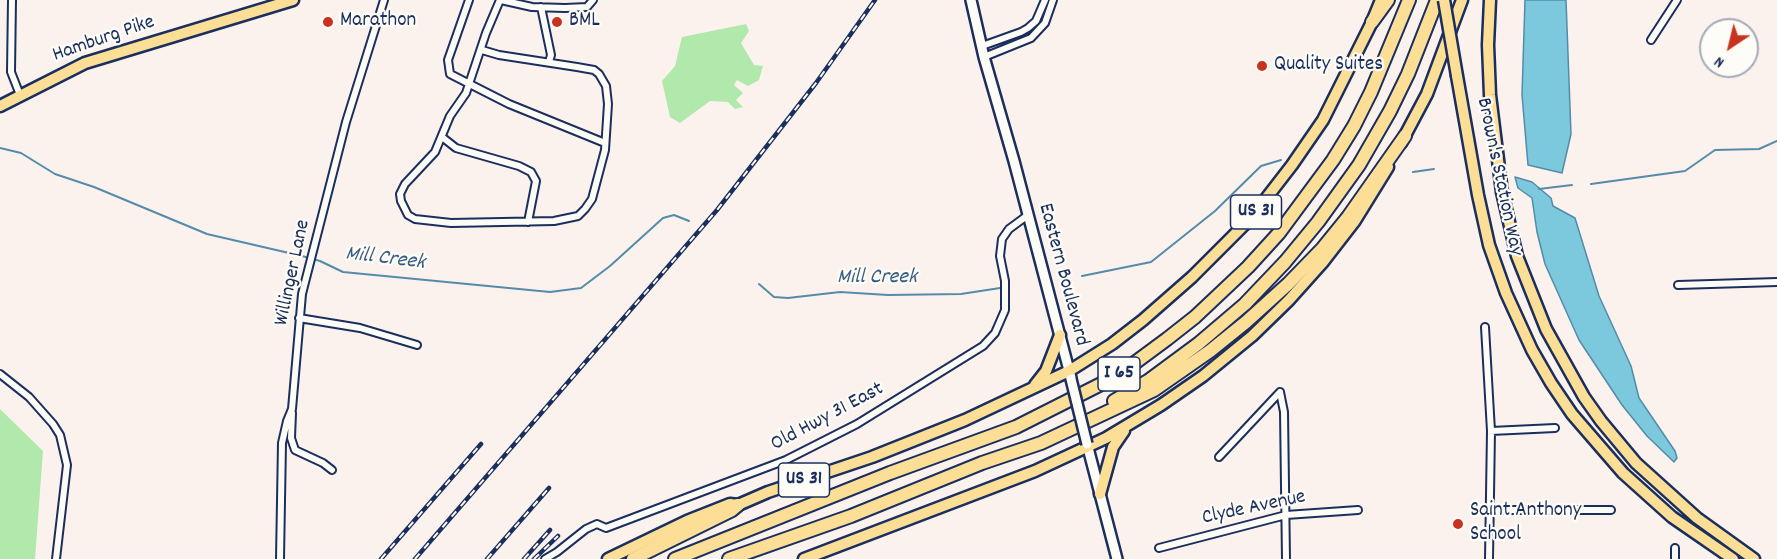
<!DOCTYPE html>
<style>
body{margin:0}
#map{position:relative;width:1777px;height:559px;overflow:hidden;background:#fcf2ed;font-family:Dekko,sans-serif}
canvas{display:block}
.north{position:absolute;left:1699px;top:18px;width:60px;height:60px;box-sizing:border-box;background:#fdfcf7;border:2px solid #a3aaba;border-radius:50%;rotate:215deg;font-size:16px;font-weight:700;line-height:24px;text-align:center;color:#1b2f5e}
.north::after{content:'';display:block;margin:auto;width:21px;height:27px;background:#c8321e;clip-path:polygon(50% 0,100% 100%,50% 72%,0 100%)}
</style>
<div id="map">
<canvas width="1777" height="559"></canvas>
<div class="north">N</div>
</div>
<script>
const c = document.querySelector('canvas').getContext('2d');
c.lineJoin = 'round';
function paint(path, color) { c.fillStyle = color; c.fill(path, 'evenodd'); }
const poly = rows => new Path2D(rows.map(r => 'M' + r).join(''));
function strokePath(path, color, width, dash) { c.strokeStyle = color; c.lineWidth = width; c.lineCap = dash ? 'butt' : 'round'; c.setLineDash(dash || []); c.stroke(path); }
function write(font, color, halo, rows, align = 'center') {
  c.font = font + ' Dekko,sans-serif'; c.lineWidth = 4.5; c.setLineDash([]); c.textBaseline = 'middle'; c.strokeStyle = halo; c.fillStyle = color; for (const [text, x, y, turn = 0] of rows) {
    c.save(); c.translate(x, y); c.rotate((+turn || 0) * Math.PI / 180); c.textAlign = isNaN(turn) ? turn : align; if (halo) c.strokeText(text, 0, 0); c.fillText(text, 0, 0); c.restore();
  }
}
paint(poly([
 [746,24,749,31,741,43,754,65,763,66,759,80,748,86,737,80,734,85,743,93,736,100,743,107,735,109,728,102,710,101,680,123,670,117,662,81,675,66,682,37],
 [0,409,43,451,35,559,0,559]
]), '#b1e8ab');
const water = poly([
 [1525,0,1566,0,1571,134,1562,173,1528,165,1522,95,1525,0],
 [1515,177,1532,182,1551,198,1553,206,1575,218,1599,296,1631,366,1639,398,1675,451,1677,458,1674,462,1647,436,1622,405,1579,340,1545,264,1537,232,1532,198,1518,188,1515,177]
]);
paint(water, '#7cc8dc');
strokePath(water, '#558baa', 1.5);
strokePath(poly([
 [0,148,21,153,55,174,94,187,207,234,302,256,320,261,343,272,550,292,581,288,610,266,663,218,674,215,689,221],
 [1413,172,1434,169],
 [1591,184,1685,171,1715,150,1759,149,1777,141],
 [1539,189,1572,185],
 [1082,276,1151,262,1215,211,1261,166,1281,160],
 [759,284,774,297,788,298,840,292,888,295,961,294,1000,288]
]), '#558baa', 2);
const street = poly([
 [12,0,11,72,20,95],
 [469,0,448,60,450,74,509,104,605,143],
 [501,0,532,7,565,8,587,7,593,0],
 [541,7,551,55,549,62],
 [1651,40,1677,0],
 [982,46,1021,32,1028,28,1036,21,1045,0],
 [482,50,499,55,577,67,594,70,599,74,606,86,608,104,605,150,592,199,585,209,578,216,554,221,451,223,415,219,408,215,401,201,400,194,405,184,435,152,450,116,466,93,486,33,500,0],
 [984,57,1031,38,1045,23,1053,0],
 [442,137,456,148,519,166,531,172,536,181,528,222],
 [1678,285,1777,282],
 [299,318,360,328,417,345],
 [1485,327,1491,431,1489,559],
 [0,374,29,397,53,424,60,435,67,465,56,559],
 [1280,392,1284,412,1286,559],
 [292,413,291,438,295,450,323,463,332,470],
 [1491,431,1555,428],
 [1219,457,1280,392],
 [1490,510,1611,510],
 [1159,548,1286,515,1358,510],
 [280,559,282,443,287,421,292,409,302,294,346,122,384,0],
 [545,559,557,552,586,529,597,524,606,528,786,460,857,424,983,346,995,333,1005,310,1005,281,1000,256,1002,239,1009,229,1028,215],
 [1675,559,1675,548]
]);
const secondary = poly([
 [971,0,984,57,1014,161,1071,378],
 [1087,444,1117,559]
]);
const primary = poly([
 [1490,0,1488,45,1490,95,1502,192,1517,256,1546,329,1584,397,1601,421,1636,463,1697,518,1754,559],
 [1457,76,1478,195,1489,245,1506,293,1532,350,1551,383,1572,414,1623,473,1672,517,1733,559],
 [0,106,85,63,293,0],
 [1401,143,1427,94,1462,0],
 [1035,385,1046,371,1060,335],
 [1100,494,1113,447,1124,431],
 [608,559,687,521,730,504,738,505,768,492,872,457,965,420,1069,371,1112,344,1143,320,1192,277,1251,218,1292,165,1323,120,1372,22,1381,0],
 [804,559,1035,471,1106,438,1161,405,1203,376,1252,336,1289,300,1323,262,1354,222,1388,167]
]);
const highway = poly([
 [1372,22,1388,0],
 [1114,401,1148,381,1198,344,1245,304,1285,262,1318,222,1359,165,1390,111,1408,74,1437,0],
 [633,559,732,510,738,505],
 [675,559,890,473,1016,427,1117,376,1167,339,1195,317,1248,267,1279,233,1333,160,1354,126,1371,92,1409,0],
 [729,559,851,516,982,463,1041,443,1154,390,1210,351,1246,322,1288,284,1322,249,1348,217,1405,136]
]);
strokePath(street, '#1b2f5e', 10);
strokePath(secondary, '#1b2f5e', 14);
strokePath(primary, '#1b2f5e', 15);
strokePath(highway, '#1b2f5e', 16);
strokePath(street, '#fdfcf7', 6);
strokePath(secondary, '#fdfcf7', 9);
strokePath(primary, '#fcde96', 10);
strokePath(highway, '#fcde96', 12);
const rail = poly([
 [381,559,481,444],
 [415,559,717,210,816,83,875,0],
 [487,559,549,488],
 [524,559,550,530],
 [534,559,558,536]
]);
strokePath(rail, '#1b2f5e', 4.5);
strokePath(rail, '#fdfcf7', 2, [7]);
const secondaryBridge = poly([
 [1071,379,1087,444]
]);
const primaryBridge = poly([
 [1444,0,1457,76]
]);
strokePath(secondaryBridge, '#1b2f5e', 14, []);
strokePath(primaryBridge, '#1b2f5e', 15, []);
strokePath(secondaryBridge, '#fdfcf7', 9);
strokePath(primaryBridge, '#fcde96', 10);
for (const [x, y, r, color] of [
 [328,22,6,"#c8321e"],
 [557,22,6,"#c8321e"],
 [1262,66,6,"#c8321e"],
 [1458,524,6,"#c8321e"]
]) { const dot = new Path2D(); dot.arc(x, y, r, 0, 2 * Math.PI); c.fillStyle = color; c.fill(dot); strokePath(dot, '#fdfcf7', 2); }
for (const [x, y, w] of [
 [1256,212,51],
 [1119,374,42],
 [804,480,51]
]) { const box = new Path2D(); box.roundRect(x - w / 2, y - 17, w, 34, 4.5); c.fillStyle = '#fdfcf7'; c.fill(box); strokePath(box, '#1b2f5e', 1.5); }
write('bold 20px', '#1b2f5e', null, [
 ["US 31",1256,212],
 ["I 65",1119,374],
 ["US 31",804,480]
]);
write('21px', '#1b2f5e', '#fdfcf7', [
 ["Marathon",340,22],
 ["BML",569,22],
 ["Quality Suites",1274,66],
 ["Saint Anthony",1470,512],
 ["School",1470,536]
], 'left');
write('21px', '#1b2f5e', '#fdfcf7', [
 ["Hamburg Pike",104,40,-19],
 ["Brown's Station Way",1498,177,78],
 ["Willinger Lane",294,273,-78],
 ["Eastern Boulevard",1062,275,75],
 ["Old Hwy 31 East",828,418,-28],
 ["Clyde Avenue",1254,509,-12]
]);
write('italic 22px', '#385d84', '#fdfcf7', [
 ["Mill Creek",385,260,7],
 ["Mill Creek",877,279]
]);
</script>
